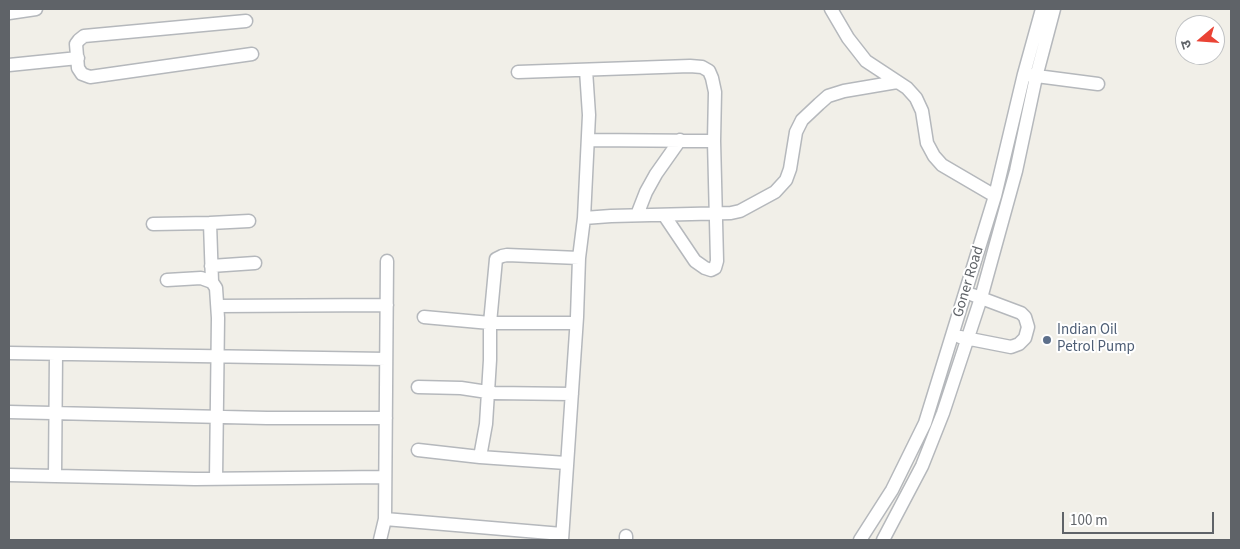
<!DOCTYPE html>
<meta charset="utf-8">
<style>
body{margin:0}
#map{position:relative;width:1240px;height:549px;overflow:hidden;background:#f1efe8;font-family:"Source Sans 3","Noto Sans Devanagari",sans-serif}
canvas{display:block}
.frame{position:absolute;inset:0;border:10px solid #5f6368;pointer-events:none}
.north{position:absolute;left:1175px;top:15px;width:50px;height:50px;box-sizing:border-box;background:#fff;border:1px solid #bfc1c3;border-radius:50%;rotate:252deg;font-size:14px;font-weight:700;line-height:20px;text-align:center;color:#5f6368}
.north::after{content:'';display:block;margin:auto;width:18px;height:22px;background:#ea4335;clip-path:polygon(50% 0,100% 100%,50% 72%,0 100%)}
.scale{position:absolute;left:1062px;top:512px;width:152px;height:22px;box-sizing:border-box;border:2px solid #5f6368;border-top:0;padding-left:6px;font-size:15px;line-height:18px;white-space:nowrap;color:#5f6368;-webkit-text-stroke:4px #fff;paint-order:stroke}
</style>
<div id="map">
<canvas width="1240" height="549"></canvas>
<div class="frame"></div>
<div class="north">उ</div>
<div class="scale">100 m</div>
</div>
<script>
const c = document.querySelector('canvas').getContext('2d');
c.lineJoin = 'round';
const poly = rows => new Path2D(rows.map(r => 'M' + r).join(''));
function strokePath(path, color, width, dash) { c.strokeStyle = color; c.lineWidth = width; c.lineCap = dash ? 'butt' : 'round'; c.setLineDash(dash || []); c.stroke(path); }
function write(font, color, halo, rows, align = 'center') {
  c.font = font + ' "Source Sans 3",sans-serif'; c.lineWidth = 4; c.setLineDash([]); c.textBaseline = 'middle'; c.strokeStyle = halo; c.fillStyle = color; for (const [text, x, y, turn = 0] of rows) {
    c.save(); c.translate(x, y); c.rotate((+turn || 0) * Math.PI / 180); c.textAlign = isNaN(turn) ? turn : align; if (halo) c.strokeText(text, 0, 0); c.fillText(text, 0, 0); c.restore();
  }
}
const minor = poly([
 [831,9,848,38,866,61,907,88,916,98,922,111,927,143,934,156,942,165,995,196],
 [9,13,36,9],
 [246,21,84,36,79,40,76,44,78,68,82,74,90,77,252,54],
 [9,65,78,58],
 [518,72,690,66,702,67,709,71,712,78,715,92,714,141,717,261,715,268,711,270,705,268,695,261,664,215],
 [1029,75,1098,84],
 [588,140,714,141],
 [637,215,646,192,656,174,680,140],
 [584,218,589,115,586,70],
 [210,223,249,221],
 [153,224,210,223,212,282],
 [211,266,255,263],
 [167,280,201,278,212,282,216,288,218,318,216,479],
 [218,306,387,305],
 [424,317,490,323,576,323],
 [960,337,1011,347,1019,344,1025,338,1028,327,1025,317,1021,313,973,295],
 [9,353,386,359],
 [418,387,461,388,494,393,572,394],
 [9,412,267,418,386,418],
 [418,450,480,457,566,463],
 [480,457,486,424,490,360,490,323,496,259,502,256,507,255,579,258],
 [9,475,195,479,385,477],
 [55,476,56,354],
 [385,519,562,534],
 [380,540,385,519,387,261],
 [562,540,577,317,579,258,584,218,611,216,731,213,740,211,775,192,786,180,790,169,796,132,802,120,819,104,828,96,844,91,897,82],
 [626,540,626,536],
 [860,540,892,490,925,423,995,196,1024,74,1042,9],
 [883,540,922,466,943,413,981,298,1016,171,1036,77,1054,9]
]);
strokePath(minor, '#b5b8bc', 15);
strokePath(minor, '#fff', 12);
for (const [x, y, r, color] of [
 [1047,340,5,"#5c6f8a"]
]) { const dot = new Path2D(); dot.arc(x, y, r, 0, 2 * Math.PI); c.fillStyle = color; c.fill(dot); strokePath(dot, '#fff', 2); }
write('15px', '#5f6368', '#fff', [
 ["Goner Road",969,282,-73]
]);
write('15px', '#4e5e75', '#fff', [
 ["Indian Oil",1057,331],
 ["Petrol Pump",1057,348]
], 'left');
</script>
